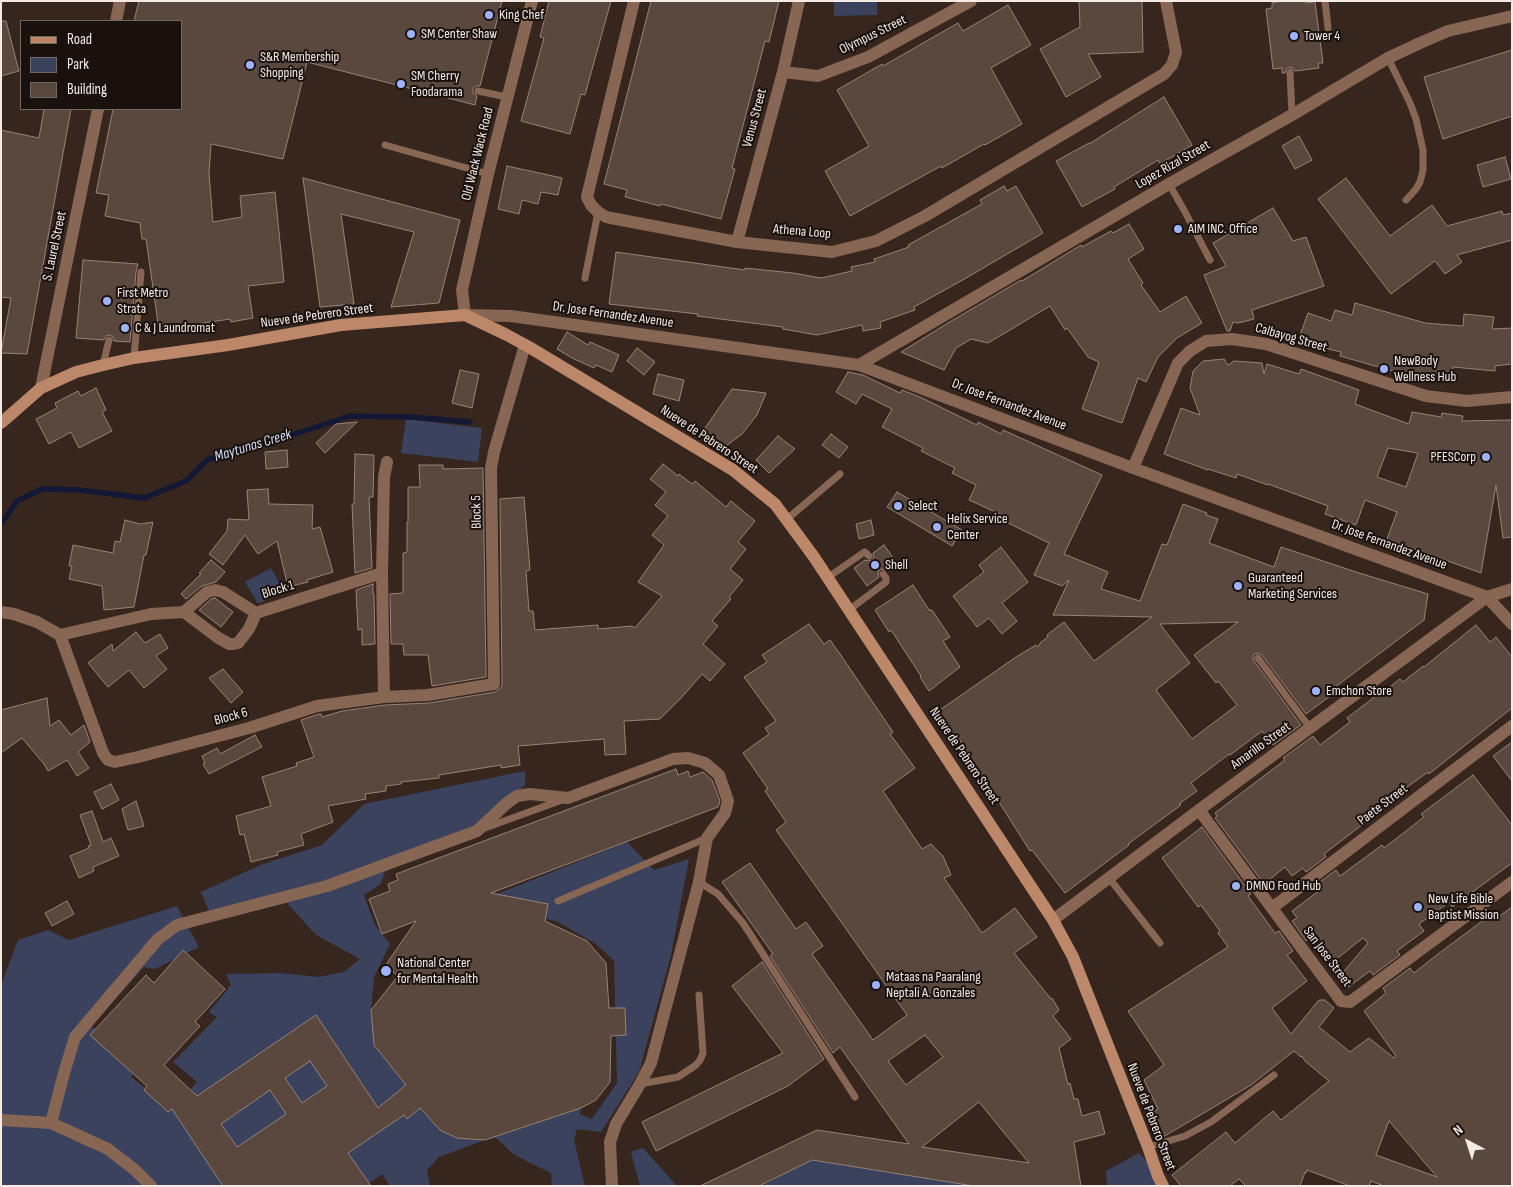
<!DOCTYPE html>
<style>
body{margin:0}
#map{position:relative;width:1513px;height:1187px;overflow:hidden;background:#37261d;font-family:"Sofia Sans Condensed",sans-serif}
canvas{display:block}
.frame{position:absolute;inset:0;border:2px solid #f5eae4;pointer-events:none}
.legend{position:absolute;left:20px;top:20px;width:162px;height:90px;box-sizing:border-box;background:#18110d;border:1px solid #706863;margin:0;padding:6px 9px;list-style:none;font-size:15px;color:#f5eae4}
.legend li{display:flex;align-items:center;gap:10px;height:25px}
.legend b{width:25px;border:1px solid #706863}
.north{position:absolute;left:1443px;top:1117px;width:50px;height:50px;-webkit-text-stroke:4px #18110d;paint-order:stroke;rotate:320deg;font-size:14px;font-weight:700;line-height:20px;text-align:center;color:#f5eae4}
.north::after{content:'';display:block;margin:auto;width:18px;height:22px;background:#f5eae4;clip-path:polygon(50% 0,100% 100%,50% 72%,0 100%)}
</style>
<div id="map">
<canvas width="1513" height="1187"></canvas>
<div class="frame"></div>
<ul class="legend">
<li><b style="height:6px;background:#bd876a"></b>Road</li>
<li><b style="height:14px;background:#3a425d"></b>Park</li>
<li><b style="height:14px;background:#5a473e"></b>Building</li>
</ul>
<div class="north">N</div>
</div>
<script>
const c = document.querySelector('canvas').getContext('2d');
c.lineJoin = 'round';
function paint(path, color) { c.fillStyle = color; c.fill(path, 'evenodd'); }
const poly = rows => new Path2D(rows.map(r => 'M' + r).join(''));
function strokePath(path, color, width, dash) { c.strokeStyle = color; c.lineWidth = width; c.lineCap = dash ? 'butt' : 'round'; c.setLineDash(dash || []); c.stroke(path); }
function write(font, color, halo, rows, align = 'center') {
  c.font = font + ' "Sofia Sans Condensed",sans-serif'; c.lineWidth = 4; c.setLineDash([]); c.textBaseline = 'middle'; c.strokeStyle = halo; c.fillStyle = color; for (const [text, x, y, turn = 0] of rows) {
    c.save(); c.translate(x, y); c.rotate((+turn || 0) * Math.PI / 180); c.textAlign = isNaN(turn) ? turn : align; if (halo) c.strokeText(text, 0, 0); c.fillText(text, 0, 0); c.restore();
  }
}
paint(poly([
 [834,1,877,1,877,15,834,16],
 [406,419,482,428,478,462,401,453],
 [271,568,284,591,258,604,245,582],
 [525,771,525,785,476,826,385,872,381,884,364,895,375,925,390,944,374,977,371,1010,374,1045,406,1085,390,1099,407,1119,420,1108,440,1130,457,1138,485,1140,439,1157,427,1170,430,1186,390,1186,382,1174,365,1186,1,1186,1,985,18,940,48,930,69,940,177,906,199,947,155,969,144,967,91,1026,138,1069,131,1077,173,1110,197,1082,173,1062,217,1017,209,1012,231,985,226,974,278,973,319,977,344,972,360,959,316,935,287,903,213,921,201,892,263,864,322,845,364,804],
 [627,842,654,870,689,859,671,955,639,1072,601,1132,577,1129,574,1140,585,1186,552,1186,551,1173,528,1162,512,1153,495,1137,581,1108,580,1114,592,1119,617,1083,614,961,596,944,558,922,482,900],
 [643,1148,677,1186,640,1186,631,1152],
 [1139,1153,1151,1166,1162,1186,1107,1186,1106,1171],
 [809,1160,974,1186,762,1186]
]), '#3a425d');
strokePath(poly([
 [1,524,17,501,42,489,80,490,144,498,186,481,207,460,264,444,350,416,412,417,470,422]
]), '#121835', 5.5);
const building = poly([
 [139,1,502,1,480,86,476,86,473,89,473,93,477,96,475,105,307,62,283,159,211,144,209,174,213,222,242,217,240,196,275,192,284,282,248,286,253,318,231,322,230,319,159,330,146,239,142,239,140,223,105,216,109,195,96,193,113,109,181,109,181,21,134,21,139,1],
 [549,1,611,1,585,95,581,94,570,134,521,121,544,38,540,37,549,1],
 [651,1,779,1,769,42,765,41,732,168,735,169,721,219,661,204,660,206,625,197,627,190,604,184,651,1],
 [1079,1,1142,1,1143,52,1088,54,1101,77,1066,97,1040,49,1080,27,1079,1],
 [1282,1,1306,1,1306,3,1315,2,1323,63,1318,63,1319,68,1295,71,1293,68,1289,67,1286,69,1285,73,1282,73,1282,68,1273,69,1266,9,1272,8,1272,3,1282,1],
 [1008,5,1031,45,991,68,1022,124,985,145,984,144,942,168,941,166,850,216,825,171,869,146,837,90,882,64,883,66,958,23,963,31,1008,5],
 [1,21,6,21,19,71,1,76,1,21],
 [1512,50,1512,116,1443,139,1424,77,1512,50],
 [1164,97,1192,145,1160,164,1158,160,1114,187,1115,189,1082,207,1056,161,1089,143,1089,144,1164,97],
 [44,109,71,109,27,354,1,353,11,298,1,297,1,130,39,138,44,109],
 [1299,136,1312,160,1295,169,1282,146,1299,136],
 [1505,157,1511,179,1483,187,1477,165,1505,157],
 [507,166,562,178,558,195,541,192,538,204,522,200,519,214,498,209,507,166],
 [303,178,460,220,439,303,391,307,414,232,341,214,354,304,320,307,303,178],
 [1346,178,1390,236,1432,205,1447,226,1502,211,1503,215,1512,213,1512,240,1457,255,1462,262,1445,274,1435,261,1391,294,1318,199,1346,178],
 [1004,186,1007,191,1016,186,1043,233,968,277,914,307,915,310,880,322,881,328,863,331,862,325,817,335,783,329,783,327,697,316,698,314,609,304,616,252,745,270,745,268,793,273,821,278,852,271,851,267,875,262,874,259,909,247,908,245,982,204,980,200,1004,186],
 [1273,208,1293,241,1306,237,1324,286,1252,310,1254,319,1238,323,1233,322,1230,331,1227,331,1204,275,1226,266,1213,243,1273,208],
 [1129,224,1144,249,1128,259,1143,283,1141,285,1160,312,1186,296,1202,323,1177,338,1158,357,1146,382,1138,378,1122,423,1082,409,1099,362,1088,357,1067,328,1065,330,1050,306,988,343,971,339,956,348,944,370,901,352,948,323,1021,280,1022,281,1081,245,1082,247,1111,231,1113,233,1129,224],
 [83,260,138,264,136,272,130,342,114,341,113,337,110,335,106,336,104,340,76,338,83,260],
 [1355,303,1425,323,1463,326,1464,314,1494,317,1492,329,1512,328,1512,364,1495,366,1495,371,1453,367,1452,381,1417,378,1340,356,1341,352,1324,348,1325,344,1300,335,1308,313,1331,321,1335,310,1352,315,1355,303],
 [567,332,588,345,590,342,619,355,612,372,596,365,594,368,572,358,557,349,567,332],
 [637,348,655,362,644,375,627,361,637,348],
 [1224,359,1228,365,1234,361,1262,363,1264,374,1267,364,1299,374,1301,369,1359,390,1355,404,1409,424,1412,412,1441,417,1442,413,1463,416,1462,421,1512,420,1512,537,1503,538,1496,485,1481,573,1387,539,1397,512,1365,500,1356,525,1325,514,1328,506,1268,484,1268,485,1237,474,1236,478,1208,469,1208,470,1164,454,1181,408,1200,415,1190,388,1193,371,1203,361,1224,359],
 [1388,448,1418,453,1406,487,1377,477,1388,448],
 [460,370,479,374,472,408,452,403,460,370],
 [848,372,863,375,900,393,902,390,920,397,977,425,978,422,1001,434,1003,430,1102,475,1064,554,1108,572,1101,589,1140,601,1162,544,1167,545,1183,504,1207,513,1206,515,1218,519,1209,543,1274,567,1281,547,1359,573,1428,594,1424,620,1334,688,1337,691,1306,714,1262,655,1258,653,1254,654,1253,658,1254,661,1301,725,1273,745,1262,731,1230,755,1229,754,1191,783,1197,791,1179,804,1181,805,1128,844,1129,845,1065,893,1032,850,1030,851,957,736,954,738,937,712,1016,657,1036,645,1038,647,1041,642,1048,637,1047,635,1064,622,1094,661,1152,617,1053,615,1069,580,1062,586,1034,575,1049,543,1000,519,1002,515,969,500,976,485,952,473,955,468,921,451,923,448,882,427,892,409,862,394,856,404,836,392,848,372],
 [1238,622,1194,655,1216,683,1218,681,1237,705,1192,739,1156,690,1190,663,1160,624,1238,622],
 [658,374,684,380,679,401,653,394,658,374],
 [96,388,106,410,102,412,112,431,79,448,71,432,49,444,36,419,57,408,55,403,78,391,81,396,96,388],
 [732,389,766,393,757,415,742,434,726,446,703,431,732,389],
 [357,422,325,453,316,443,336,424,357,422],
 [831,434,848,447,839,458,822,445,831,434],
 [778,436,795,449,769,473,756,460,778,436],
 [287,450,288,467,266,469,265,452,287,450],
 [355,454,374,455,373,497,369,497,372,568,355,573,352,504,354,504,355,454],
 [663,464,678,476,679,474,692,484,695,481,726,507,731,501,755,521,738,542,746,549,730,569,743,580,729,597,731,599,712,621,718,626,703,644,725,664,710,681,702,674,682,697,660,719,624,721,626,754,605,755,604,739,518,746,520,765,501,768,501,765,439,775,439,778,401,782,401,784,386,786,386,791,365,794,366,799,328,806,333,822,301,834,304,845,277,852,278,855,251,862,244,834,240,835,236,816,271,806,262,777,297,766,296,763,314,757,301,720,319,714,321,714,322,717,342,711,385,705,429,703,495,692,501,688,502,684,500,499,524,497,530,570,526,571,529,611,533,611,535,630,598,625,598,629,632,626,635,628,662,596,638,582,664,545,652,535,668,516,655,505,666,492,650,479,663,464],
 [419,465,443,465,443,469,483,468,486,677,432,686,428,655,404,655,403,644,391,644,390,594,403,593,403,553,407,552,407,522,408,522,408,487,420,487,419,465],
 [268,489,269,504,313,505,312,529,320,527,333,572,307,580,308,582,288,587,277,541,258,554,245,535,223,565,209,554,227,531,228,519,249,520,247,490,268,489],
 [897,492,962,530,952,546,887,507,897,492],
 [125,520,140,524,153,522,146,555,144,555,134,607,104,610,102,586,69,579,72,566,69,566,73,545,113,553,115,541,120,542,125,520],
 [871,520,874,535,859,539,856,524,871,520],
 [884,545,897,563,887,570,883,569,879,570,878,574,879,577,867,586,854,568,865,560,868,561,872,560,874,557,873,553,884,545],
 [1001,547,1028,582,1002,603,1017,621,1002,634,989,618,977,627,953,596,984,572,979,565,1001,547],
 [211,560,225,572,216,582,202,586,186,599,181,594,201,574,199,573,211,560],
 [373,584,373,594,374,594,375,644,362,645,362,629,358,630,356,590,373,584],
 [913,585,929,610,932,610,950,637,943,641,960,667,929,691,920,677,921,676,891,630,889,632,875,610,913,585],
 [215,598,233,612,221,627,199,610,211,599,215,598],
 [809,624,824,644,830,640,840,654,893,732,890,734,915,768,883,791,922,849,931,844,943,856,951,875,944,878,982,933,1015,908,1037,937,1014,953,1051,999,1052,998,1059,1010,1053,1016,1071,1039,1059,1048,1068,1084,1070,1083,1074,1099,1078,1099,1082,1116,1099,1111,1105,1134,1074,1142,1081,1186,974,1186,812,1160,759,1186,700,1186,817,1130,909,1144,840,1047,833,1053,770,956,773,954,722,882,750,863,796,929,806,922,823,946,812,954,873,1040,907,1015,776,830,786,822,765,791,768,789,743,753,769,734,765,728,776,721,744,677,767,662,762,655,809,624],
 [925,1035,943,1057,906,1085,888,1061,925,1035],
 [979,1102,1001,1129,1029,1163,922,1147,979,1102],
 [1476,625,1490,642,1496,637,1512,657,1512,708,1429,774,1428,772,1403,790,1405,792,1392,802,1324,854,1326,857,1306,872,1303,868,1292,876,1285,867,1264,884,1215,818,1217,816,1215,813,1285,760,1283,758,1313,736,1320,745,1350,722,1347,718,1377,695,1378,696,1400,679,1403,682,1423,666,1424,667,1476,625],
 [136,632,145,643,160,634,168,648,156,656,167,669,144,688,129,670,108,687,88,663,112,644,113,651,136,632],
 [223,669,243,692,231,703,209,678,223,669],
 [47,698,50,726,59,720,71,735,84,725,90,742,78,752,89,768,77,776,67,760,48,771,44,764,22,738,1,753,1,710,47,698],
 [255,735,262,747,209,774,203,764,205,763,202,756,217,748,220,754,255,735],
 [1512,742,1512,781,1493,756,1512,742],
 [676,769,678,775,688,771,690,777,703,772,712,780,720,801,718,807,491,893,548,904,545,921,587,941,606,963,609,1008,625,1008,626,1035,611,1036,610,1082,596,1100,581,1108,485,1140,457,1138,440,1130,420,1108,407,1119,404,1115,348,1153,371,1186,223,1186,172,1109,168,1112,144,1090,147,1086,90,1035,146,975,154,983,183,950,225,989,195,1022,200,1026,164,1065,197,1096,316,1015,378,1108,406,1085,374,1045,371,1010,398,976,385,966,416,921,382,934,369,899,390,891,388,884,398,880,396,874,676,769],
 [310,1061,327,1086,302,1103,285,1078,310,1061],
 [270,1090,286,1114,237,1147,221,1124,270,1090],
 [1473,775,1512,825,1512,863,1452,907,1449,902,1419,924,1424,931,1397,951,1400,955,1373,975,1370,971,1347,988,1339,977,1368,943,1363,938,1330,964,1311,937,1306,941,1292,921,1297,918,1292,911,1320,890,1316,885,1336,870,1340,876,1382,845,1384,848,1424,817,1421,814,1473,775],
 [111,784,119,800,102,809,94,792,111,784],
 [136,801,144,826,128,830,122,809,136,801],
 [92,811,103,842,111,838,119,856,93,867,94,871,79,878,70,856,89,848,88,846,91,845,80,815,92,811],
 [1202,827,1251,894,1248,896,1275,933,1279,931,1293,951,1287,955,1307,981,1272,1008,1291,1034,1319,1000,1325,1000,1334,1008,1319,1027,1350,1052,1369,1038,1394,1058,1396,1056,1364,1011,1386,993,1383,988,1410,968,1414,973,1438,954,1489,916,1493,921,1512,907,1512,1186,1384,1186,1371,1181,1369,1186,1350,1186,1307,1170,1306,1173,1305,1172,1300,1186,1246,1186,1239,1179,1230,1186,1181,1186,1172,1175,1226,1132,1235,1143,1273,1111,1281,1120,1329,1081,1305,1061,1302,1056,1301,1057,1294,1051,1251,1085,1163,1137,1149,1115,1158,1109,1144,1080,1164,1065,1128,1011,1228,947,1218,933,1220,931,1201,905,1198,907,1162,858,1202,827],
 [1389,1121,1437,1177,1376,1155,1389,1121],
 [67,901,74,914,52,926,45,913,67,901],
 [762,962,824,1059,788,1086,656,1151,642,1122,783,1053,732,986,762,962]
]);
paint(building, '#5a473e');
strokePath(building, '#978378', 1);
strokePath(poly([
 [1325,1,1328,28],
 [1388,58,1410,103,1416,119,1423,150,1423,170,1420,182,1416,189,1406,200],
 [1290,72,1292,115],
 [478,91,507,97],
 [385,145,488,174],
 [1169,184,1184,210,1210,260],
 [585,278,598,212],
 [134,358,141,272],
 [103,365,109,340],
 [786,520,840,474],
 [827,578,863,553,865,552,869,556],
 [849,610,886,582,886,578,883,574],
 [1258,658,1310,728],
 [485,828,562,800],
 [1109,878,1160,943],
 [699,882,718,894,743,923,855,1097],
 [558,901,707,838],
 [640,1084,678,1077,696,1065,700,1060,703,1053,699,995],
 [1148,1147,1185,1136,1211,1122,1274,1075]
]), '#886654', 7);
strokePath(poly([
 [634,1,587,197,591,205,598,212,606,217,737,242,832,252,876,241,925,216,1164,74,1172,65,1176,52,1166,1],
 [783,72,818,76,868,57,971,1],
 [737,242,783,72,799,1],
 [465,315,511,316,859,365,1133,468,1487,597,1512,624],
 [859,365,1169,184,1292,115,1388,58,1420,43,1448,31,1512,16],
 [1133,468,1178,363,1190,351,1206,341,1232,339,1266,344,1426,396,1467,401,1512,397],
 [382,573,384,697],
 [1,612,14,614,37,622,60,635,151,614,184,612,207,592,215,590,223,592,256,613,382,573,384,477,387,462],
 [184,612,217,637,229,644,234,644,238,643,249,629,256,613],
 [60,635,103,753,108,760,115,762,138,757,249,728,317,706,384,697,428,695,494,684,491,468,494,452,525,345],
 [1199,810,1341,1001,1350,1002,1512,882],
 [1272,908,1512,726],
 [1,1120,51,1123,108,1149,135,1170,151,1186],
 [51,1123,64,1073,75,1037,158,939,177,925,327,886,477,831,507,803,517,796,530,794,568,798,673,759,688,758,705,763,719,775,728,801,725,813,707,838,699,882,651,1063,640,1084,616,1124,610,1142,612,1186]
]), '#886654', 12);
strokePath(poly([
 [116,21,120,1],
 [465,315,462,290,488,174,532,1],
 [41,388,98,109],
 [1053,920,1199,810,1487,597,1512,589]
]), '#886654', 12);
strokePath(poly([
 [1,423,41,388,76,372,103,365,134,358,228,345,341,325,465,315,505,334,529,347,733,470,775,504,814,557,1053,920,1073,957,1148,1147,1158,1176,1163,1186]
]), '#bd876a', 12);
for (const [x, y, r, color] of [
 [489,15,5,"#9eb3fd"],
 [411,34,5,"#9eb3fd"],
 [1294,36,5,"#9eb3fd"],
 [250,65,5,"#9eb3fd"],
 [401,84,5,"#9eb3fd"],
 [1178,229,5,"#9eb3fd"],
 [107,301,5,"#9eb3fd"],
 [125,328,5,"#9eb3fd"],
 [1384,369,5,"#9eb3fd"],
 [1486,457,5,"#9eb3fd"],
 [898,506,5,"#9eb3fd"],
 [937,527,5,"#9eb3fd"],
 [875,565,5,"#9eb3fd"],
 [1238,586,5,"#9eb3fd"],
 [1316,691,5,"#9eb3fd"],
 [1236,886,5,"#9eb3fd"],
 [1418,907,5,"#9eb3fd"],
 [386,971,6,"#9eb3fd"],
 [876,985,5,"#9eb3fd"]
]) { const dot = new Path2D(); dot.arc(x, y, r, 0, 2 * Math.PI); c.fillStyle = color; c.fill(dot); strokePath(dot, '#18110d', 2); }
write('14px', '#f5eae4', '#18110d', [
 ["King Chef",499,15],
 ["SM Center Shaw",421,34],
 ["Tower 4",1304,36],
 ["S&R Membership",260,57],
 ["Shopping",260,73],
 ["SM Cherry",411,76],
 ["Foodarama",411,92],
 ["AIM INC. Office",1188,229],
 ["First Metro",117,293],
 ["Strata",117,309],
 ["C & J Laundromat",135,328],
 ["NewBody",1394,361],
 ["Wellness Hub",1394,377],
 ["PFESCorp",1476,457,"right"],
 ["Select",908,506],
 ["Helix Service",947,519],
 ["Center",947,535],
 ["Shell",885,565],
 ["Guaranteed",1248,578],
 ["Marketing Services",1248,594],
 ["Emchon Store",1326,691],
 ["DMNO Food Hub",1246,886],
 ["New Life Bible",1428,899],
 ["Baptist Mission",1428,915],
 ["National Center",397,963],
 ["for Mental Health",397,979],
 ["Mataas na Paaralang",886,977],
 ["Neptali A. Gonzales",886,993]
], 'left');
write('14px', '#f5eae4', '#18110d', [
 ["Olympus Street",873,35,-26],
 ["Venus Street",755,118,-75],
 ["Old Wack Wack Road",478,154,-76],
 ["Lopez Rizal Street",1173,165,-30],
 ["Athena Loop",802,232,5],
 ["S. Laurel Street",55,246,-78],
 ["Dr. Jose Fernandez Avenue",613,315,8],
 ["Nueve de Pebrero Street",317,316,-8],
 ["Calbayog Street",1291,338,16],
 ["Dr. Jose Fernandez Avenue",1009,405,21],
 ["Nueve de Pebrero Street",709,440,33],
 ["Block 5",477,512,-91],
 ["Dr. Jose Fernandez Avenue",1389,545,20],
 ["Block 1",278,590,-17],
 ["Block 6",231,717,-15],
 ["Amarillo Street",1261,746,-36],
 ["Nueve de Pebrero Street",964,756,56],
 ["Paete Street",1383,805,-37],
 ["San Jose Street",1327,957,53],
 ["Nueve de Pebrero Street",1151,1117,69]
]);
write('italic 15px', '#d6def6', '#18110d', [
 ["Maytunas Creek",253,446,-17]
]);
</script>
